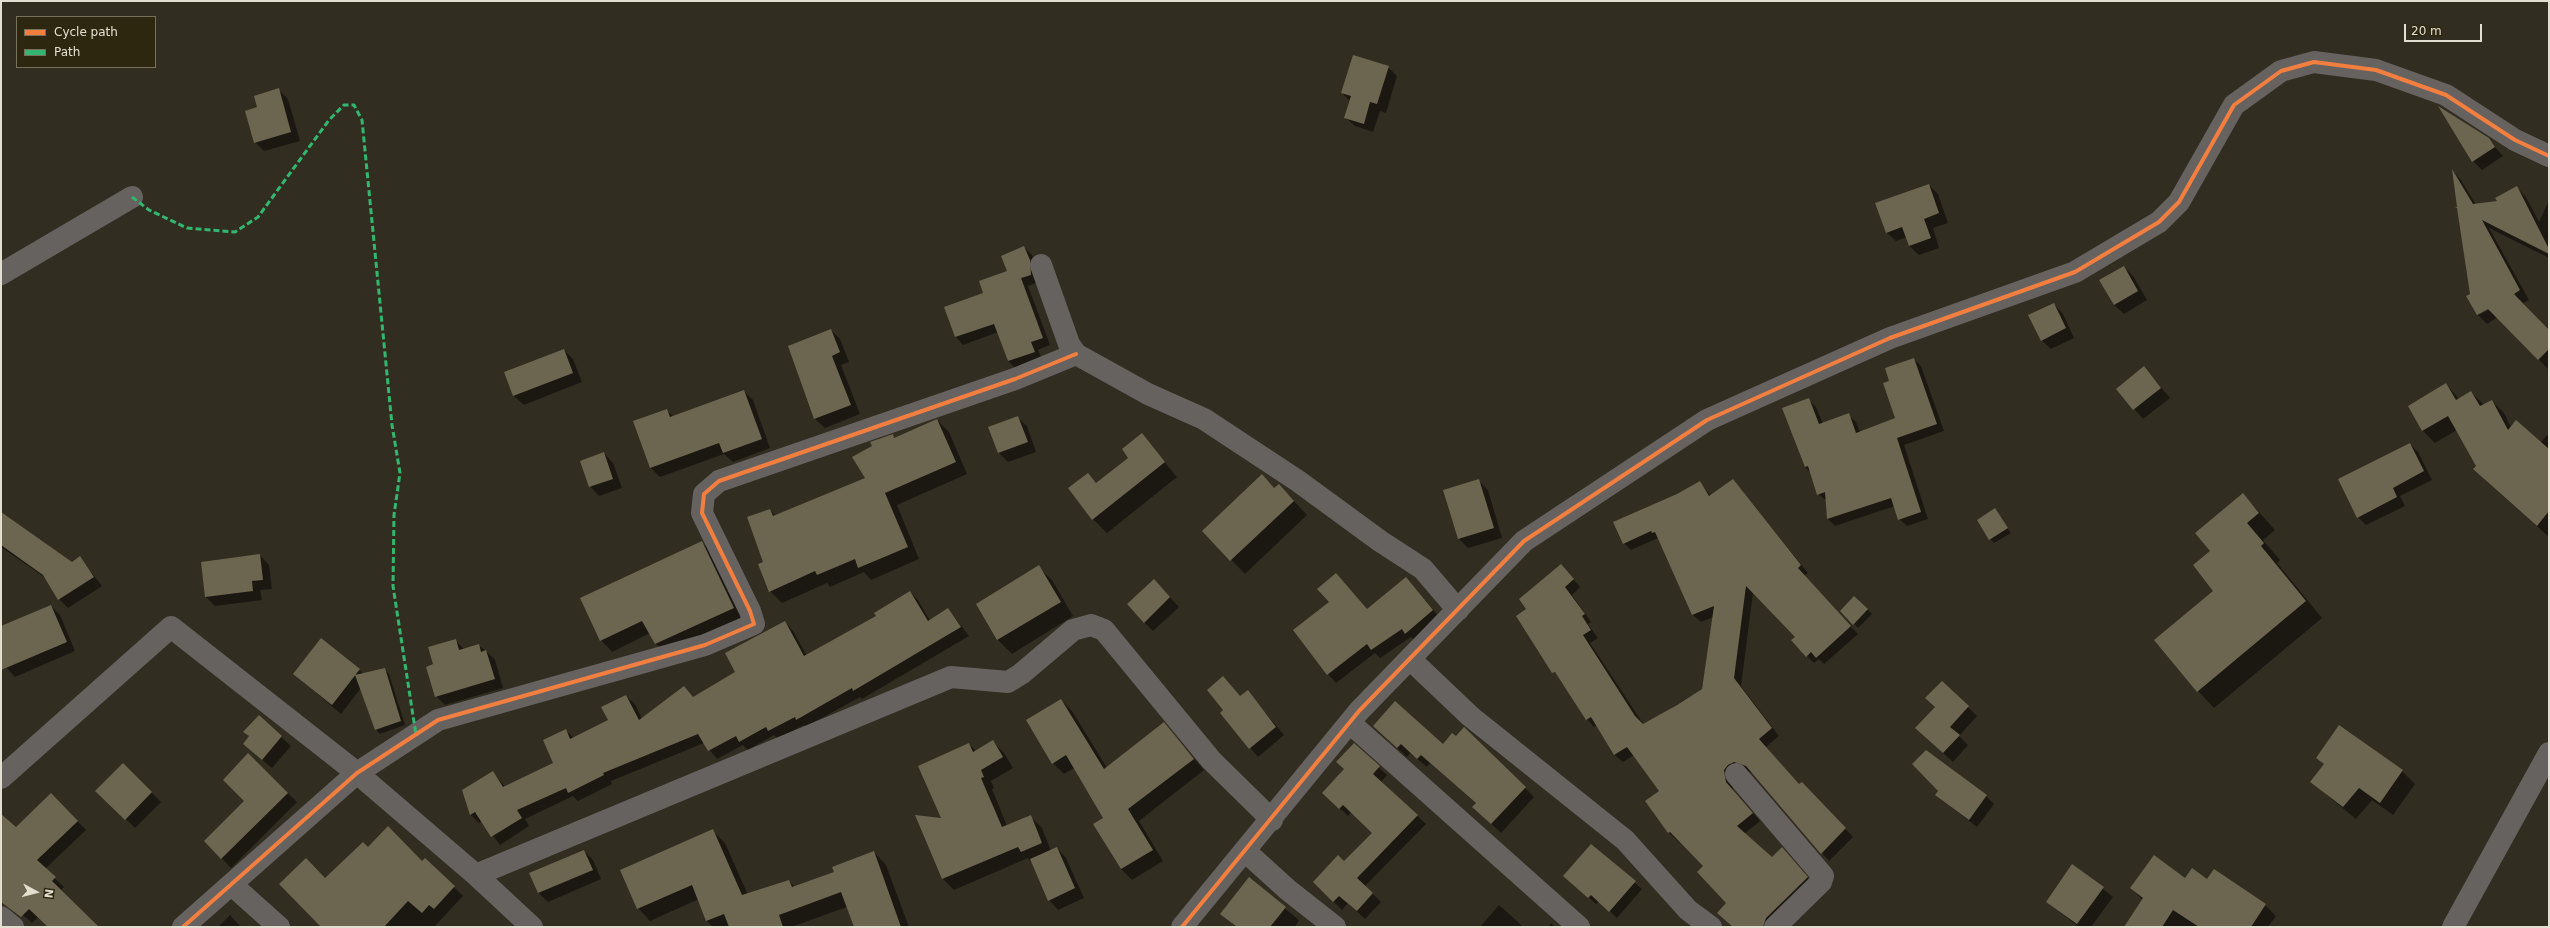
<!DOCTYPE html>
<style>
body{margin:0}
#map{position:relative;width:2550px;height:928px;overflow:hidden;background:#312e21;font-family:"DejaVu Sans",sans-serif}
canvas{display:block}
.frame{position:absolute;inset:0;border:2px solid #e2ded0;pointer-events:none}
.legend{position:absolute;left:16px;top:16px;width:140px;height:52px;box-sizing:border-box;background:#2e2710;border:1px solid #76705d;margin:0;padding:5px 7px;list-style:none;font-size:12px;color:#e2ded0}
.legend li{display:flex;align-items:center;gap:8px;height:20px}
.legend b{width:20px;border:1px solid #76705d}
.north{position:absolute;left:16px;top:872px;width:40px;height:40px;-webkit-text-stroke:3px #2e2710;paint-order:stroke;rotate:97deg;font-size:11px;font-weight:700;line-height:16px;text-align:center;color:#e2ded0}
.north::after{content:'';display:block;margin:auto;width:14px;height:18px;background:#e2ded0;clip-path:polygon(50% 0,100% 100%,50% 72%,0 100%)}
.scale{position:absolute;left:2404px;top:24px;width:78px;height:18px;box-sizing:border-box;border:2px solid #e2ded0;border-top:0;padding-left:5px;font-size:12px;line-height:14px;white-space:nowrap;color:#e2ded0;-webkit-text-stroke:3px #2e2710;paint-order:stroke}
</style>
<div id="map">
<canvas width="2550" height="928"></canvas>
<div class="frame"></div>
<ul class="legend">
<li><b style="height:5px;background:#f27e40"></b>Cycle path</li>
<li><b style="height:5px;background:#33b770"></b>Path</li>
</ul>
<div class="north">N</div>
<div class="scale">20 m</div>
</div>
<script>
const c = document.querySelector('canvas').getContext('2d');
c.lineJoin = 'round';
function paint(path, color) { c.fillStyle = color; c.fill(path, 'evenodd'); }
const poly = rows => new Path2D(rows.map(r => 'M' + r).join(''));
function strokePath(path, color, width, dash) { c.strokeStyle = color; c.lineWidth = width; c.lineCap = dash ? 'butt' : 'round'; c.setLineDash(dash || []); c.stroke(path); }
paint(poly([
 [1388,67,1397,76,1386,113,1380,111,1373,132,1355,126,1345,117,1350,101,1342,93],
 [279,90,288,99,300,141,264,151,255,142,258,108],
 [2488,139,2503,156,2482,170,2473,161],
 [2453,172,2461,180,2476,205,2499,202,2517,188,2526,197,2539,222,2549,200,2549,258,2489,228,2529,300,2523,303,2549,331,2548,369,2498,317,2487,324,2478,315,2471,294],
 [2492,305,2493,307,2479,315,2479,313],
 [1929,185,1938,194,1948,223,1933,228,1939,248,1919,255,1909,246,1907,237,1896,241,1886,232],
 [1024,247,1032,255,1037,269,1038,282,1028,286,1050,345,1038,350,1042,359,1016,369,1008,361,998,332,963,345,956,337,945,308,985,294,1008,272],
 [2124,267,2133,276,2147,300,2124,314,2114,305],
 [2054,304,2063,314,2074,338,2051,349,2041,340],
 [831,330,840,339,849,362,841,365,860,414,825,428,815,419,789,347],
 [564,350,573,359,582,382,524,405,514,396,506,373],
 [1914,359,1921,366,1944,431,1904,445,1928,519,1907,526,1899,519,1895,506,1835,526,1828,519,1827,501,1818,494,1811,473,1805,467,1809,400,1816,407,1823,424,1848,415,1856,422,1860,432,1896,418,1890,381],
 [2144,368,2170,398,2143,419,2117,389],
 [2446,384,2459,399,2471,392,2484,405,2492,401,2504,413,2511,427,2540,443,2549,433,2549,537,2486,481,2457,430,2435,443,2423,431,2409,406],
 [744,391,753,400,770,448,733,462,724,454,660,477,651,468,634,422,666,410,674,417],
 [1017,417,1027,426,1036,452,1008,462,999,453,990,428],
 [937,420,949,432,967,474,897,505,919,559,871,580,864,572,830,587,827,583,782,603,770,591,764,563,770,510,776,516,867,478,892,436,895,438],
 [1142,435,1177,477,1107,533,1093,519,1088,474,1097,484,1129,458],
 [2410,444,2418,452,2432,480,2400,496,2405,506,2366,525,2358,517],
 [604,453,613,463,622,488,599,496,590,486],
 [1733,480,1808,573,1804,576,1858,634,1824,664,1819,659,1814,663,1807,656,1796,637,1753,593,1741,686,1779,736,1766,747,1799,785,1809,790,1853,837,1829,861,1752,773,1742,769,1731,778,1733,790,1760,821,1744,834,1772,859,1789,856,1815,886,1773,927,1734,927,1728,903,1705,866,1669,833,1647,801,1660,791,1634,755,1623,762,1615,755,1597,725,1594,727,1587,719,1517,616,1527,610,1561,565,1580,587,1572,595,1591,622,1588,624,1598,638,1590,643,1644,725,1702,689,1713,617,1701,622,1693,615,1658,538,1631,550,1624,543,1677,495,1699,482,1711,496],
 [1479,481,1488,490,1502,538,1468,548,1459,539],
 [1275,489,1292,499,1307,515,1245,574,1203,531],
 [2243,494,2275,530,2263,540,2280,560,2277,563,2322,618,2214,708,2198,691,2215,591,2211,551],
 [1995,510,2011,533,1994,543,1990,539],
 [1,513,72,563,80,558,102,586,68,608,59,599,47,579,1,547],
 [701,542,713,553,745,620,668,655,656,644,650,633,612,652,601,640],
 [260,555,269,565,272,589,260,590,262,600,215,606,206,597],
 [1038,567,1052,580,1073,616,1012,654,998,640,977,604],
 [1406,578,1441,619,1415,641,1411,637,1380,658,1375,653,1336,683,1328,674],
 [1163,590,1179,607,1153,631,1144,622],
 [910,592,918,600,930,621,948,609,969,636,862,699,860,697,805,727,804,725,778,739,774,735,748,750,743,745,717,759,704,743,611,781,612,784,578,801,573,796,525,819,529,826,500,845,482,821,479,823,471,815,463,790,493,772,505,787,555,763,565,730,574,738,609,720,626,696,635,704,642,719,684,687,694,698,736,672,785,622,793,631,807,656,877,617],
 [1855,597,1872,614,1858,628,1841,611],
 [51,606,60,615,75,651,15,677,4,665,1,666,1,628],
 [455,640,464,649,478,645,486,651,495,660,503,688,445,705,436,696,435,665],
 [384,669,389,674,405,725,380,734,376,730,361,688,341,714,294,674,359,670,364,674],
 [1942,682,1977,716,1959,736,1968,745,1953,762,1926,737],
 [1248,692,1284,735,1258,757,1221,713],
 [1061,700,1072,711,1107,768,1164,724,1204,770,1139,821,1163,861,1132,880,1121,869,1104,818,1074,768,1064,774,1053,763],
 [259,717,291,746,272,768,254,753,250,737,245,732],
 [1374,726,1525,788,1534,797,1501,833,1483,816,1477,804,1430,763,1427,767,1410,753,1407,757],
 [993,742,1004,753,1013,768,991,781,994,788,992,789,1007,826,1031,817,1042,828,1051,851,1057,848,1066,858,1084,898,1058,910,1049,900,1032,863,1028,858,954,890,943,879,917,817,942,819,969,744,976,751],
 [1354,745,1387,775,1381,782,1426,824,1365,886,1381,902,1365,919,1348,903,1342,910,1314,882,1344,862,1373,833,1351,812,1348,816,1332,801],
 [248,755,297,802,231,868,205,841,245,801],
 [2318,758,2402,771,2415,784,2393,815,2372,800,2356,819,2311,782,2325,765],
 [123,764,161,802,135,828,97,791],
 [1936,795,1986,796,1994,804,1977,827],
 [60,803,86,830,45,869,64,887,60,891,98,927,49,927,38,917,32,923,1,896,1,815,16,828],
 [713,831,725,843,748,895,789,881,795,887,835,873,874,852,886,865,909,927,855,927,847,907,791,927,713,927,707,921,699,899,650,921,638,908],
 [1591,846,1642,889,1617,918,1599,901,1596,904,1572,882],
 [368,848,422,862,425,859,463,896,434,927,321,927,326,879],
 [584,851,593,860,601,879,548,902,539,893,531,874],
 [2073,865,2113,897,2091,927,2079,927,2047,902],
 [2214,870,2265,905,2276,916,2268,927,2126,927,2143,900,2131,888,2186,879,2207,881],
 [1249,879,1299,920,1295,927,1236,927,1222,913],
 [1499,905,1517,921,1523,927,1480,927],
 [230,915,241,927,218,927],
 [1551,923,1555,927,1548,927]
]), '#0007');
paint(poly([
 [1353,55,1389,66,1377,104,1370,102,1364,124,1344,118,1351,96,1341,93],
 [279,88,291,132,254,143,245,111,257,107,254,96],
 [2438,106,2489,138,2495,147,2472,162],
 [2452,169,2473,204,2497,201,2495,198,2517,186,2549,249,2549,254,2482,220,2520,290,2514,294,2549,330,2549,349,2538,360,2488,309,2477,315,2466,296,2470,294,2457,208,2455,207,2457,207],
 [1929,184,1939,213,1924,219,1931,238,1909,246,1902,227,1886,233,1875,203],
 [1024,246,1030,260,1031,275,1021,278,1043,338,1031,342,1035,352,1008,361,994,324,955,337,944,307,983,293,979,281,1007,271,1001,256],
 [2124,266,2138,291,2114,305,2099,280],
 [2054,303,2066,328,2041,341,2028,315],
 [831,329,840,352,832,356,851,405,814,419,788,346],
 [564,349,573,373,513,396,504,372],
 [1914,358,1937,424,1897,438,1921,512,1898,520,1891,498,1827,519,1825,492,1817,495,1808,466,1805,467,1782,408,1809,398,1819,424,1849,413,1856,433,1895,418,1883,383,1889,381,1885,368],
 [2144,366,2161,388,2133,410,2116,389],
 [2446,383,2456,400,2471,391,2480,406,2492,400,2508,430,2516,420,2549,449,2549,511,2537,526,2473,469,2476,466,2448,416,2422,431,2408,406],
 [744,390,762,439,723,453,719,443,650,468,633,421,667,409,670,417],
 [1018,416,1028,442,998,453,988,427],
 [937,419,956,462,885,493,908,547,858,568,855,559,817,575,815,571,769,592,758,564,763,562,747,517,770,509,773,516,865,478,852,457,872,446,870,442,893,434,894,438],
 [1142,433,1165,462,1092,520,1068,488,1088,473,1096,483,1128,458,1122,449],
 [2410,443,2424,471,2393,488,2397,497,2357,518,2338,479],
 [604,452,613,479,589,487,580,461],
 [1262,474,1274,488,1279,484,1294,501,1230,561,1202,531],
 [1479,479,1494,528,1458,539,1443,490],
 [1733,479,1801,565,1798,568,1851,626,1816,658,1811,652,1806,657,1791,640,1795,637,1746,586,1734,678,1772,728,1759,739,1799,784,1802,782,1846,828,1821,854,1746,766,1734,762,1728,765,1724,770,1726,782,1753,813,1737,826,1772,857,1782,847,1808,877,1766,918,1763,927,1733,927,1717,913,1726,903,1697,872,1703,866,1670,832,1668,833,1645,801,1659,791,1627,747,1614,755,1591,717,1586,720,1555,672,1552,673,1516,616,1526,609,1519,599,1561,564,1574,579,1565,587,1585,614,1582,616,1591,630,1583,635,1635,716,1643,724,1677,705,1702,689,1714,606,1692,615,1655,532,1652,533,1651,531,1623,544,1613,522,1677,494,1700,481,1709,496],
 [2243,493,2259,513,2247,523,2264,543,2261,546,2306,601,2197,692,2154,640,2213,591,2193,565,2210,551,2195,533],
 [1995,508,2008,528,1989,540,1977,520],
 [1,512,72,562,80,556,94,577,58,600,43,575,1,545],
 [702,541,734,608,655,644,642,621,600,641,580,598],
 [260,554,263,580,252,581,253,591,205,597,201,562],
 [1039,565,1061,602,997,640,976,604],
 [1336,573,1367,609,1406,577,1433,610,1405,634,1402,629,1371,650,1367,644,1327,675,1293,630,1329,602,1317,589],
 [1154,579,1170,597,1144,623,1127,604],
 [910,591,928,621,948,608,961,627,853,691,852,688,796,720,795,717,768,731,766,727,739,742,736,736,708,751,698,734,603,773,604,775,568,793,566,788,517,810,522,818,491,837,475,812,470,815,462,790,493,771,503,787,553,763,543,740,566,729,570,739,608,720,601,707,626,695,639,720,684,686,693,697,735,672,725,653,785,621,804,656,876,616,874,613],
 [1854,596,1868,609,1853,625,1840,611],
 [51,605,67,642,1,670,1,626],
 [321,638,360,669,332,705,293,674],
 [456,639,459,650,479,644,481,652,486,650,495,679,435,697,426,667,433,664,428,647],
 [385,668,401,721,375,730,355,675],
 [1223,676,1240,696,1248,690,1276,727,1249,749,1220,713,1223,710,1207,690],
 [1942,681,1969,706,1950,727,1960,735,1943,753,1915,728,1935,707,1925,698],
 [1061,699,1104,769,1164,722,1194,759,1128,809,1153,850,1121,869,1093,824,1103,818,1066,755,1052,764,1026,720],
 [1395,701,1443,744,1452,733,1456,736,1464,727,1526,787,1491,824,1472,807,1476,803,1421,755,1417,759,1401,744,1397,748,1373,726],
 [259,715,282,736,262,760,243,744,249,736,243,732],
 [2339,725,2403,770,2380,803,2359,788,2343,807,2310,782,2324,764,2316,758],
 [993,740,1003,757,981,770,984,777,981,778,1002,827,1031,815,1042,843,1021,852,1018,847,942,879,915,815,941,818,918,766,969,743,973,752],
 [1354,743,1380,766,1373,774,1418,815,1357,878,1373,893,1357,911,1339,896,1333,902,1313,882,1338,855,1344,861,1372,833,1343,805,1339,809,1322,793,1344,769,1336,762],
 [1926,750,1987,795,1969,820,1935,795,1938,791,1912,764],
 [248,753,288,793,221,859,204,841,244,801,223,780],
 [123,763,152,792,125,820,95,791],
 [51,793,78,821,37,860,56,877,52,881,99,927,48,927,29,909,21,917,1,902,1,814,16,827],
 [388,826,422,861,425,858,455,886,434,909,429,905,422,913,408,901,384,927,321,927,279,884,306,858,325,878,363,842,368,847],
 [713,829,742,895,789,880,792,887,834,872,832,867,874,851,901,927,854,927,841,892,779,915,783,927,729,927,724,914,706,921,692,885,637,909,620,870],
 [1591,844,1636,881,1609,912,1591,895,1588,898,1563,876],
 [1057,847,1075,888,1048,901,1030,859],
 [584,850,593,870,538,893,529,873],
 [2154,855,2185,878,2192,868,2207,879,2214,869,2266,904,2251,927,2199,927,2173,910,2162,927,2124,927,2143,898,2130,888],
 [2072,864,2104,887,2077,924,2046,902],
 [1249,877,1286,907,1270,927,1237,927,1220,914]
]), '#6c6650');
strokePath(poly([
 [1041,265,1069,344,1076,354,1148,394,1204,419,1298,481,1380,541,1423,569,1458,610],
 [1,274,132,197],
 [1410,659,1470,716,1625,840,1688,910,1711,927],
 [1350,723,1579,927],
 [1736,774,1823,876,1821,882,1775,927],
 [1,778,171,627,357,773,476,875,532,927],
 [1245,851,1288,890,1335,927],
 [476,875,951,677,1008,682,1021,674,1073,630,1091,625,1104,630,1211,760,1272,820],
 [232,885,279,927],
 [1,917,13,927],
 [183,927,357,773,438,720,705,645,754,624,750,611,702,513,704,494,719,481,1015,379,1076,354],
 [1182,927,1359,711,1524,541,1707,420,1890,338,2075,272,2159,222,2179,202,2234,105,2281,71,2314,62,2376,70,2446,95,2515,140,2549,156],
 [2453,927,2549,753]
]), '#66625f', 22);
strokePath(poly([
 [132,197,149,210,187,228,235,232,258,217,329,120,344,105,354,105,362,120,392,425,400,473,394,515,393,586,416,735]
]), '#33b770', 3, [6, 3]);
strokePath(poly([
 [183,927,357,773,438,720,705,645,754,624,750,611,702,513,704,494,719,481,1015,379,1076,354],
 [1182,927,1359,711,1524,541,1707,420,1890,338,2075,272,2159,222,2179,202,2234,105,2281,71,2314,62,2376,70,2446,95,2515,140,2549,156]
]), '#f27e40', 4);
</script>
